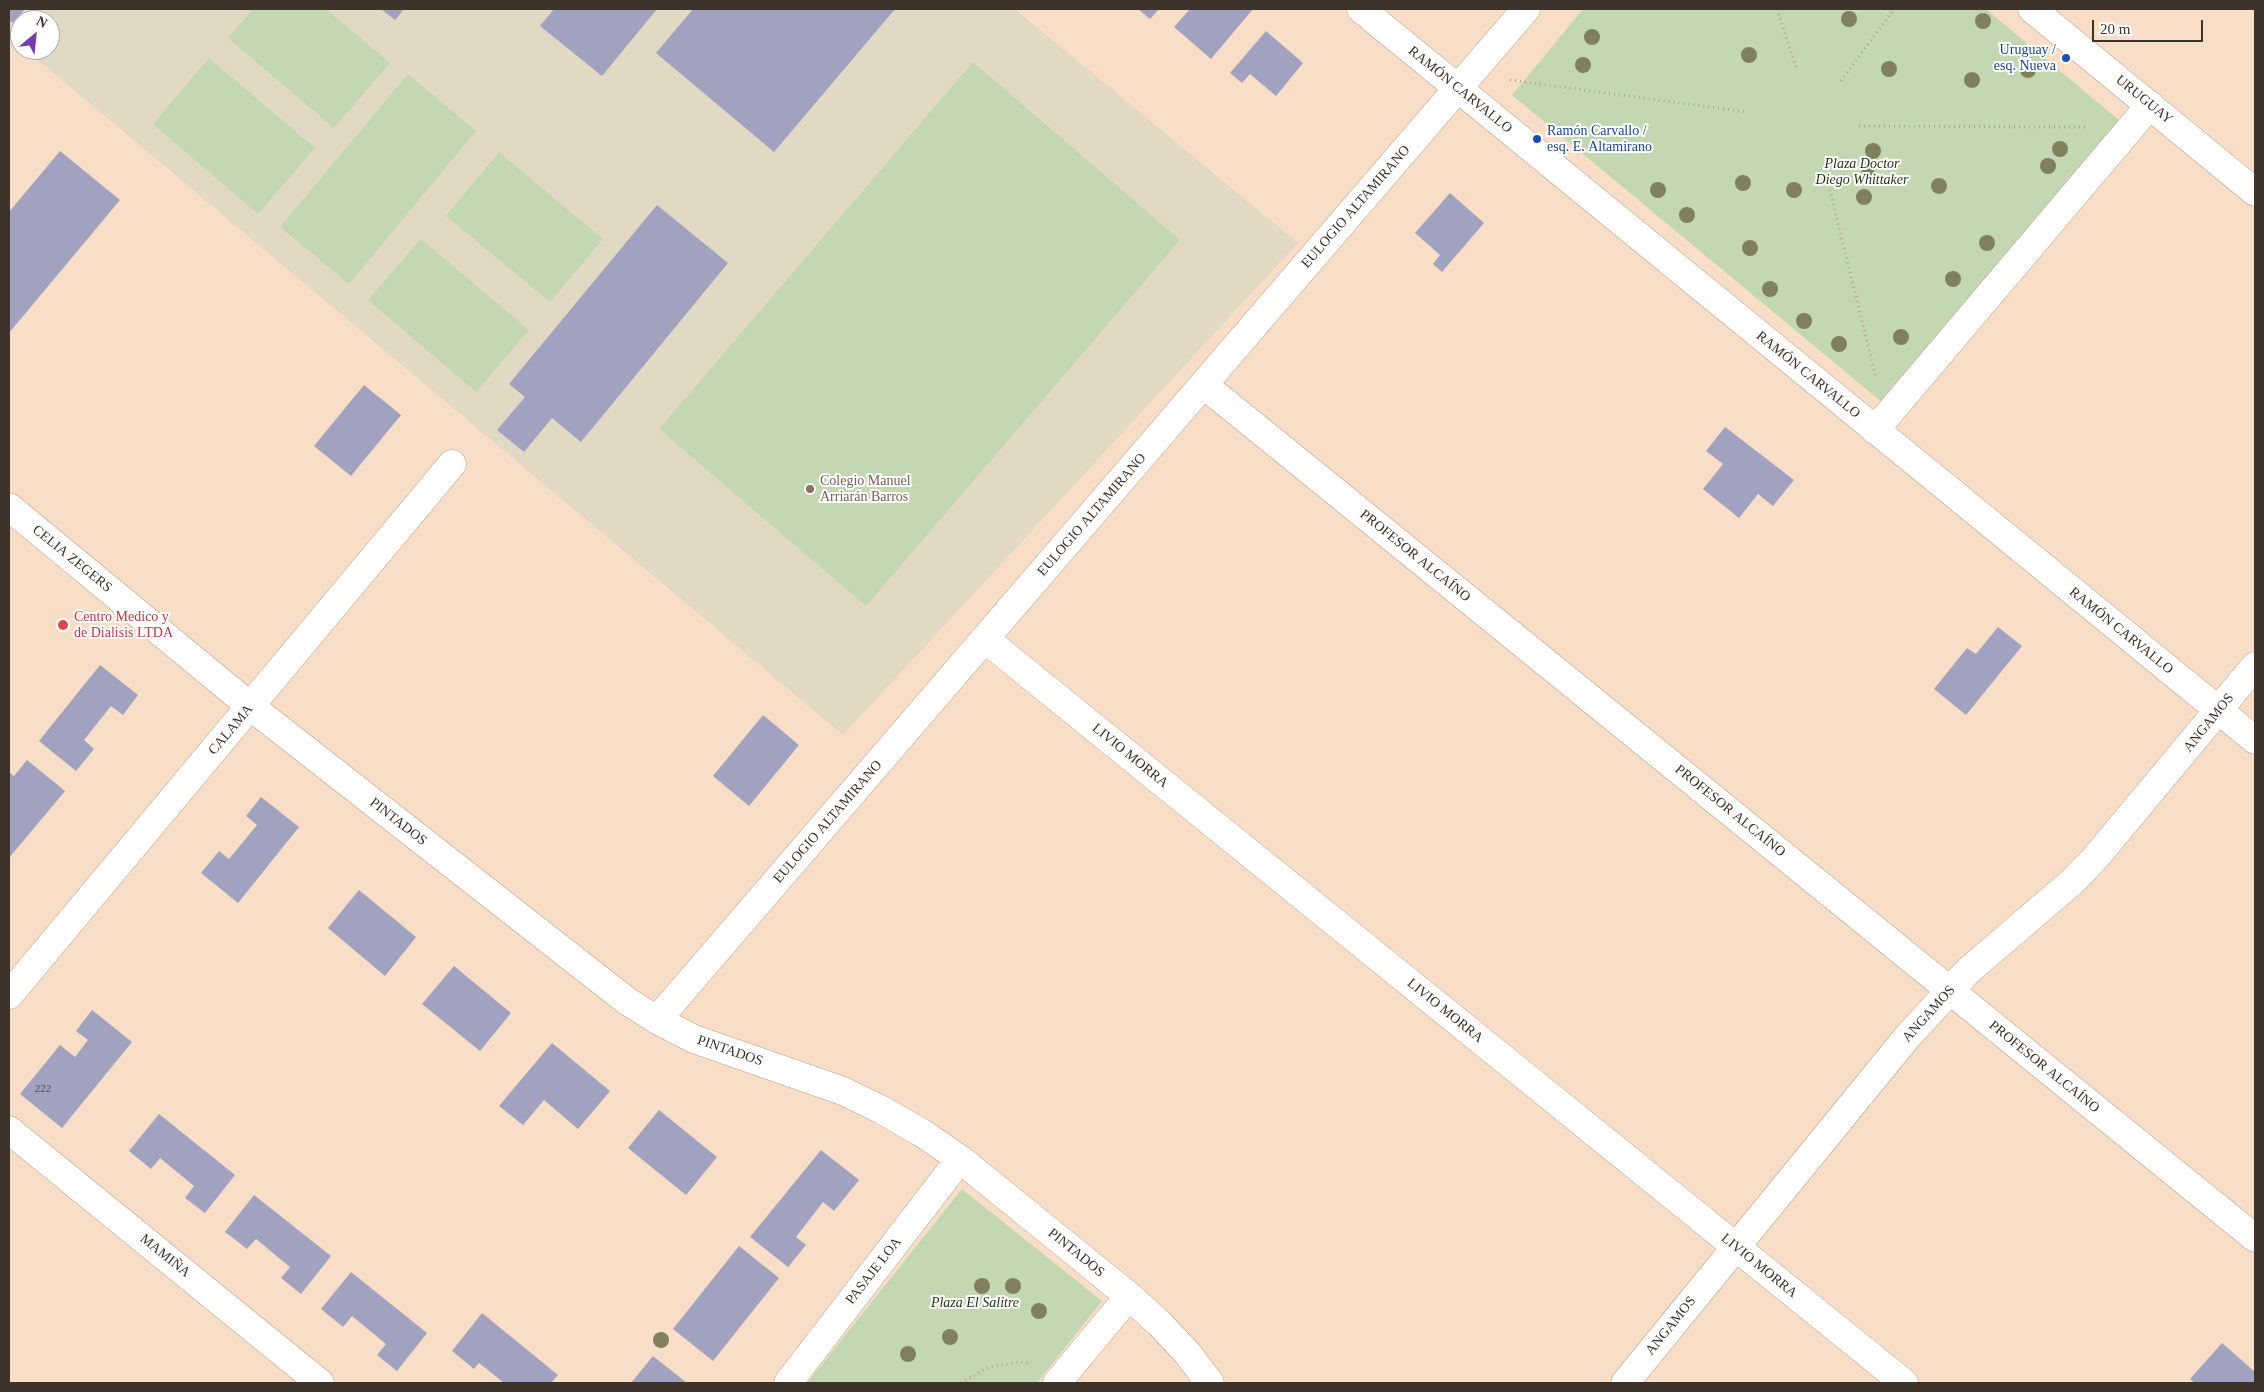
<!DOCTYPE html>
<meta charset="utf-8">
<style>
body{margin:0}
#map{position:relative;width:2264px;height:1392px;overflow:hidden;background:#f9dec7;font-family:"Times New Roman",serif}
canvas{display:block}
.frame{position:absolute;inset:0;border:10px solid #3d332a;pointer-events:none}
.north{position:absolute;left:10px;top:10px;width:50px;height:50px;box-sizing:border-box;background:#fff;border:1px solid #b1adaa;border-radius:50%;rotate:28deg;font-size:14px;font-weight:700;line-height:20px;text-align:center;color:#3d332a}
.north::after{content:'';display:block;margin:auto;width:18px;height:22px;background:#733cb2;clip-path:polygon(50% 0,100% 100%,50% 72%,0 100%)}
.scale{position:absolute;left:2092px;top:20px;width:111px;height:22px;box-sizing:border-box;border:2px solid #3d332a;border-top:0;padding-left:6px;font-size:15px;line-height:18px;white-space:nowrap;color:#3d332a;-webkit-text-stroke:4px #fff;paint-order:stroke}
</style>
<div id="map">
<canvas width="2264" height="1392"></canvas>
<div class="frame"></div>
<div class="north">N</div>
<div class="scale">20 m</div>
</div>
<script>
const c = document.querySelector('canvas').getContext('2d');
c.lineJoin = 'round';
function paint(path, color) { c.fillStyle = color; c.fill(path, 'evenodd'); }
const poly = rows => new Path2D(rows.map(r => 'M' + r).join(''));
function strokePath(path, color, width, dash) { c.strokeStyle = color; c.lineWidth = width; c.lineCap = dash ? 'butt' : 'round'; c.setLineDash(dash || []); c.stroke(path); }
function write(font, color, halo, rows, align = 'center') {
  c.font = font + ' "Times New Roman",serif'; c.lineWidth = 4; c.setLineDash([]); c.textBaseline = 'middle'; c.strokeStyle = halo; c.fillStyle = color; for (const [text, x, y, turn = 0] of rows) {
    c.save(); c.translate(x, y); c.rotate((+turn || 0) * Math.PI / 180); c.textAlign = isNaN(turn) ? turn : align; if (halo) c.strokeText(text, 0, 0); c.fillText(text, 0, 0); c.restore();
  }
}
paint(poly([
 [9,9,1015,9,1298,243,843,735,26,50,50,50,50,20,20,20,20,45,9,35]
]), '#e2d9c4');
paint(poly([
 [253,9,326,9,390,63,334,128,228,38],
 [1583,9,1986,9,2120,121,1884,404,1512,95],
 [209,58,315,148,258,214,153,124],
 [973,62,1180,240,866,606,659,429],
 [408,74,476,131,349,284,280,227],
 [499,152,603,239,550,302,446,216],
 [421,239,529,330,476,392,368,300],
 [962,1189,1102,1301,1037,1383,807,1383]
]), '#c3d8b2');
paint(poly([
 [9,9,25,9,13,23,9,20],
 [381,9,404,9,395,20],
 [554,9,657,9,602,76,540,26],
 [693,9,895,9,774,152,656,53],
 [1138,9,1159,9,1150,19],
 [1190,9,1253,9,1211,59,1174,27],
 [1266,31,1303,63,1276,96,1250,74,1242,83,1230,73],
 [60,151,120,200,9,333,9,212],
 [1450,193,1484,223,1442,272,1433,264,1440,255,1415,233],
 [657,205,728,263,581,442,552,418,524,452,497,430,525,397,509,384],
 [364,385,401,415,351,476,314,446],
 [1725,427,1794,480,1773,506,1758,494,1739,518,1703,489,1723,464,1706,451],
 [1998,627,2022,646,1966,715,1934,689,1967,648,1976,654],
 [100,665,138,695,123,715,111,706,84,740,94,749,76,771,39,741],
 [763,715,799,745,749,806,713,776],
 [27,760,65,791,9,858,9,772,14,776],
 [261,797,299,827,238,903,201,873,219,851,229,859,257,825,246,816],
 [359,890,416,937,385,976,328,928],
 [454,966,511,1013,480,1051,422,1004],
 [92,1010,132,1042,62,1128,20,1094,60,1045,75,1057,88,1040,76,1031],
 [552,1043,610,1091,578,1129,544,1100,523,1125,499,1106],
 [659,1110,717,1157,686,1195,628,1148],
 [159,1114,235,1175,205,1213,185,1198,194,1186,160,1158,151,1169,129,1151],
 [821,1150,859,1180,834,1211,823,1202,796,1237,806,1245,788,1267,750,1237],
 [254,1195,331,1256,301,1294,281,1278,290,1267,256,1239,247,1249,225,1232],
 [739,1246,779,1278,713,1361,673,1329],
 [351,1272,427,1333,397,1371,377,1355,386,1344,352,1316,343,1327,321,1309],
 [482,1313,558,1375,551,1383,504,1383,479,1363,474,1369,452,1351],
 [2222,1343,2255,1372,2255,1383,2195,1383,2190,1379],
 [653,1356,687,1383,631,1383]
]), '#a0a2bf');
const minor = poly([
 [1361,9,2255,740],
 [2032,9,2255,192],
 [1204,385,2255,1238],
 [1875,430,2150,105],
 [9,507,250,706,627,1001,657,1020,694,1039,843,1091,882,1110,922,1133,960,1159,1129,1296,1160,1324,1188,1354,1210,1383],
 [985,639,1904,1383],
 [9,995,452,464],
 [657,1020,1526,9],
 [9,1130,320,1383],
 [788,1383,960,1159],
 [1057,1383,1129,1296],
 [1625,1383,1908,1036,1968,971,2073,881,2096,857,2255,666]
]);
strokePath(minor, '#b89f89', 29);
strokePath(poly([
 [1777,9,1796,67],
 [1510,80,1747,112],
 [1841,81,1894,9],
 [1859,126,2086,127],
 [1826,175,1876,378],
 [961,1383,989,1367,1020,1362,1031,1363]
]), '#b5a08e', 3, [1, 4]);
strokePath(minor, '#fff', 28);
c.fillStyle = '#81805e';
for (const [x, y] of [
 [1849,19],
 [1983,21],
 [1592,37],
 [1749,55],
 [1583,65],
 [1889,69],
 [2028,70],
 [1972,80],
 [2060,149],
 [1873,151],
 [2048,166],
 [1868,176],
 [1743,183],
 [1939,186],
 [1658,190],
 [1794,190],
 [1864,197],
 [1687,215],
 [1987,243],
 [1750,248],
 [1953,279],
 [1770,289],
 [1804,321],
 [1901,337],
 [1839,344],
 [982,1286],
 [1013,1286],
 [1039,1311],
 [950,1337],
 [661,1340],
 [908,1354]
]) { c.beginPath(); c.arc(x, y, 8, 0, 2 * Math.PI); c.fill(); }
for (const [x, y, r, color] of [
 [2066,58,5,"#1a4fb4"],
 [1537,139,5,"#1a4fb4"],
 [810,489,5,"#8d6e63"],
 [63,625,6,"#e0444e"]
]) { const dot = new Path2D(); dot.arc(x, y, r, 0, 2 * Math.PI); c.fillStyle = color; c.fill(dot); strokePath(dot, '#fff', 2); }
write('11px', '#564f4f', null, [
 ["222",43,1089]
]);
write('14px', '#164399', '#fff', [
 ["Uruguay /",2056,50],
 ["esq. Nueva",2056,66],
 ["Ramón Carvallo /",1547,131,"left"],
 ["esq. E. Altamirano",1547,147,"left"]
], 'right');
write('14px', '#3d332a', '#fff', [
 ["RAMÓN CARVALLO",1460,90,39],
 ["URUGUAY",2144,100,39],
 ["EULOGIO ALTAMIRANO",1356,207,-49],
 ["RAMÓN CARVALLO",1808,375,39],
 ["EULOGIO ALTAMIRANO",1092,515,-49],
 ["PROFESOR ALCAÍNO",1415,556,39],
 ["CELIA ZEGERS",72,559,39],
 ["RAMÓN CARVALLO",2121,631,39],
 ["ANGAMOS",2209,723,-51],
 ["CALAMA",231,730,-50],
 ["LIVIO MORRA",1130,756,39],
 ["PROFESOR ALCAÍNO",1730,811,39],
 ["PINTADOS",398,822,38],
 ["EULOGIO ALTAMIRANO",828,822,-49],
 ["LIVIO MORRA",1445,1011,39],
 ["ANGAMOS",1929,1014,-48],
 ["PINTADOS",730,1051,19],
 ["PROFESOR ALCAÍNO",2044,1067,39],
 ["PINTADOS",1076,1253,39],
 ["MAMIÑA",165,1256,39],
 ["LIVIO MORRA",1759,1266,39],
 ["PASAJE LOA",874,1271,-52],
 ["ANGAMOS",1671,1326,-51]
]);
write('italic 14px', '#1f3308', '#fff', [
 ["Plaza Doctor",1862,164],
 ["Diego Whittaker",1862,180],
 ["Plaza El Salitre",975,1303]
]);
write('14px', '#785e54', '#fff', [
 ["Colegio Manuel",820,481],
 ["Arriarán Barros",820,497]
], 'left');
write('14px', '#be3a42', '#fff', [
 ["Centro Medico y",74,617],
 ["de Dialisis LTDA",74,633]
], 'left');
</script>
